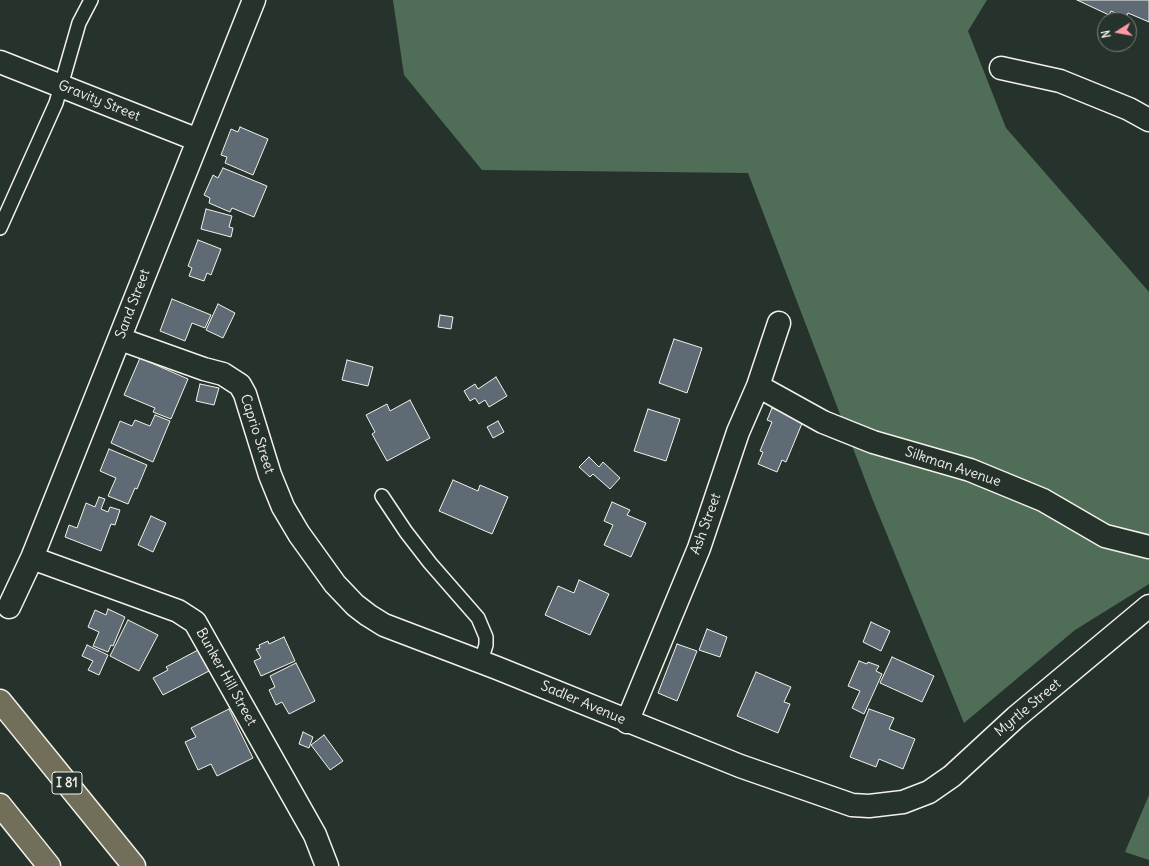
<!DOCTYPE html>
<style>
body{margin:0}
#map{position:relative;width:1149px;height:866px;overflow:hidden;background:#26332d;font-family:Delius,sans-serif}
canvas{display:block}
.north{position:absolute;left:1097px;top:12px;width:40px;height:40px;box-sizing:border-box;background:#26332d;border:1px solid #787f78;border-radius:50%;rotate:259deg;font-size:11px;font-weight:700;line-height:16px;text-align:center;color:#f4f1e8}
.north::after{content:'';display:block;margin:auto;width:14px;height:18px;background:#ff9aa2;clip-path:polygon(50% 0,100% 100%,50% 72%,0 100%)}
</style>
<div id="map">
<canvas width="1149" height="866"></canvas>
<div class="north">N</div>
</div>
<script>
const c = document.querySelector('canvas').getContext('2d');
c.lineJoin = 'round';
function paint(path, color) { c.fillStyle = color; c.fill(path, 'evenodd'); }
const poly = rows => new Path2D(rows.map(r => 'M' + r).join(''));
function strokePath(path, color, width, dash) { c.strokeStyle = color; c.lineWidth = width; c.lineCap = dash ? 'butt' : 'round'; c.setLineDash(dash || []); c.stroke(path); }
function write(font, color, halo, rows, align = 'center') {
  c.font = font + ' Delius,sans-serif'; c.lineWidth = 4; c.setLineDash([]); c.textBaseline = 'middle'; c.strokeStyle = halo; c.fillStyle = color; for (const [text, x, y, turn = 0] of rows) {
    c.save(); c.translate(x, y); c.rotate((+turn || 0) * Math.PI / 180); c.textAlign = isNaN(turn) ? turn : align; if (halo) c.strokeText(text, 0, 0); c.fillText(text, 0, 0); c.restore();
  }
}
paint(poly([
 [393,0,987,0,968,31,1006,128,1149,292,1149,584,1075,630,964,723,872,498,748,173,482,170,404,75],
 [1149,795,1149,860,1125,852]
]), '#506e57');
const building = poly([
 [1077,0,1149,0,1149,22,1128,13,1126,18,1111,11,1109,15,1077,0],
 [240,127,268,139,253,175,225,163,227,157,221,155,231,129,238,132,240,127],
 [223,168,267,186,254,217,232,208,230,212,209,203,210,198,204,195,213,175,218,178,223,168],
 [206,209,232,216,229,227,233,228,231,237,201,229,206,209],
 [198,240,221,249,211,275,207,273,204,281,189,276,192,268,188,266,198,240],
 [172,299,211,315,205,328,192,323,185,341,160,331,172,299],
 [218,304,235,313,223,338,206,330,218,304],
 [440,315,453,317,451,329,438,327,440,315],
 [674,339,702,348,687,393,659,383,674,339],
 [140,358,188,379,171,419,153,412,155,408,124,395,140,358],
 [347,360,373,367,368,386,342,380,347,360],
 [496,377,507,396,489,407,485,400,479,404,475,398,470,401,464,391,475,384,478,389,496,377],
 [200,384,219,388,214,405,196,401,200,384],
 [410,400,430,438,387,461,372,434,375,432,366,415,387,404,390,411,410,400],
 [772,408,803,421,786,462,782,460,777,472,758,464,763,452,760,451,772,422,767,420,772,408],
 [648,409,680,419,666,461,634,451,648,409],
 [155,415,170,421,153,462,111,443,120,421,132,426,135,420,150,426,155,415],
 [498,421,504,432,493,438,487,427,498,421],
 [109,449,147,465,137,489,135,488,128,504,108,496,116,478,100,471,109,449],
 [589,457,599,467,603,462,620,478,610,489,593,474,590,477,579,467,589,457],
 [453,480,478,491,480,485,508,497,492,534,439,511,453,480],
 [99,497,105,499,101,509,108,512,110,507,120,510,115,525,111,524,101,551,65,537,69,525,77,528,86,503,95,507,99,497],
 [612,502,630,510,627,515,646,523,631,557,604,545,613,525,604,521,612,502],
 [151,516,166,523,153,552,138,545,151,516],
 [579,580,609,594,590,635,545,615,558,586,574,593,579,580],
 [108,609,125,617,113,646,111,645,108,652,93,646,99,632,88,627,95,610,106,615,108,609],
 [128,620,158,635,139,671,110,656,128,620],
 [871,622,890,631,881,651,863,642,871,622],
 [707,629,727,637,720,657,699,650,707,629],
 [284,637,295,661,261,676,254,661,261,658,256,649,260,648,259,645,268,641,269,644,284,637],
 [677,644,697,651,677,701,658,693,677,644],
 [87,645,108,655,99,675,88,670,93,661,82,656,87,645],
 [198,650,209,671,163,695,153,678,168,670,166,667,198,650],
 [892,657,934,676,922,702,880,683,892,657],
 [859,661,867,664,868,662,879,666,876,671,882,674,864,714,852,708,860,691,848,686,859,661],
 [296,663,315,701,289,714,282,702,276,705,269,690,275,687,270,676,296,663],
 [756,672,791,687,784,702,790,704,778,733,737,716,756,672],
 [229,709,253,758,217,776,211,764,198,770,185,742,196,737,191,728,229,709],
 [869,709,894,718,889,729,915,739,903,769,879,759,876,767,850,757,869,709],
 [303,732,313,737,309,748,299,744,303,732],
 [324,735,343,761,330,770,311,745,324,735]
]);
paint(building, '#5e6b75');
strokePath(building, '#f4f1e8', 1);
const lane = poly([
 [0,228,56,103,79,23,91,0],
 [382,496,406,532,430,563,478,618,486,637,486,645,481,661]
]);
const street = poly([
 [0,62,198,140],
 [1001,68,1060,81,1129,109,1149,120],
 [120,339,204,369,223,374,240,385,245,394,270,475,283,507,299,534,335,584,355,605,368,615,384,625,497,668,740,766,852,805,869,806,903,802,929,792,952,776,1016,717,1149,606],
 [758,386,823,422,873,442,970,470,1043,500,1105,536,1149,547],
 [32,558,178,611,195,622,315,835,327,866],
 [9,607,32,558,254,0],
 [627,722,699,548,738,432,758,386,779,323]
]);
const highway = poly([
 [0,701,134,866],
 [0,805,49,866]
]);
strokePath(lane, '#f4f1e8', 16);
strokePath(street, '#f4f1e8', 25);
strokePath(highway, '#f4f1e8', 25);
strokePath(lane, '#26332d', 13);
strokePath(street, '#26332d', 22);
strokePath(highway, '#716e59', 22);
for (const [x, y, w] of [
 [67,783,30]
]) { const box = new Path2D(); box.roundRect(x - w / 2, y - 11, w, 22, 3); c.fillStyle = '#26332d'; c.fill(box); strokePath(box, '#f4f1e8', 1); }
write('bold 13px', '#f4f1e8', null, [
 ["I 81",67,783]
]);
write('14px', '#f4f1e8', '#26332d', [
 ["Gravity Street",99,101,22],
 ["Sand Street",133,304,-69],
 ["Caprio Street",257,434,72],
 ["Silkman Avenue",953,467,18],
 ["Ash Street",706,524,-70],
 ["Bunker Hill Street",226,677,61],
 ["Sadler Avenue",583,703,23],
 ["Myrtle Street",1028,708,-40]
]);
</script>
